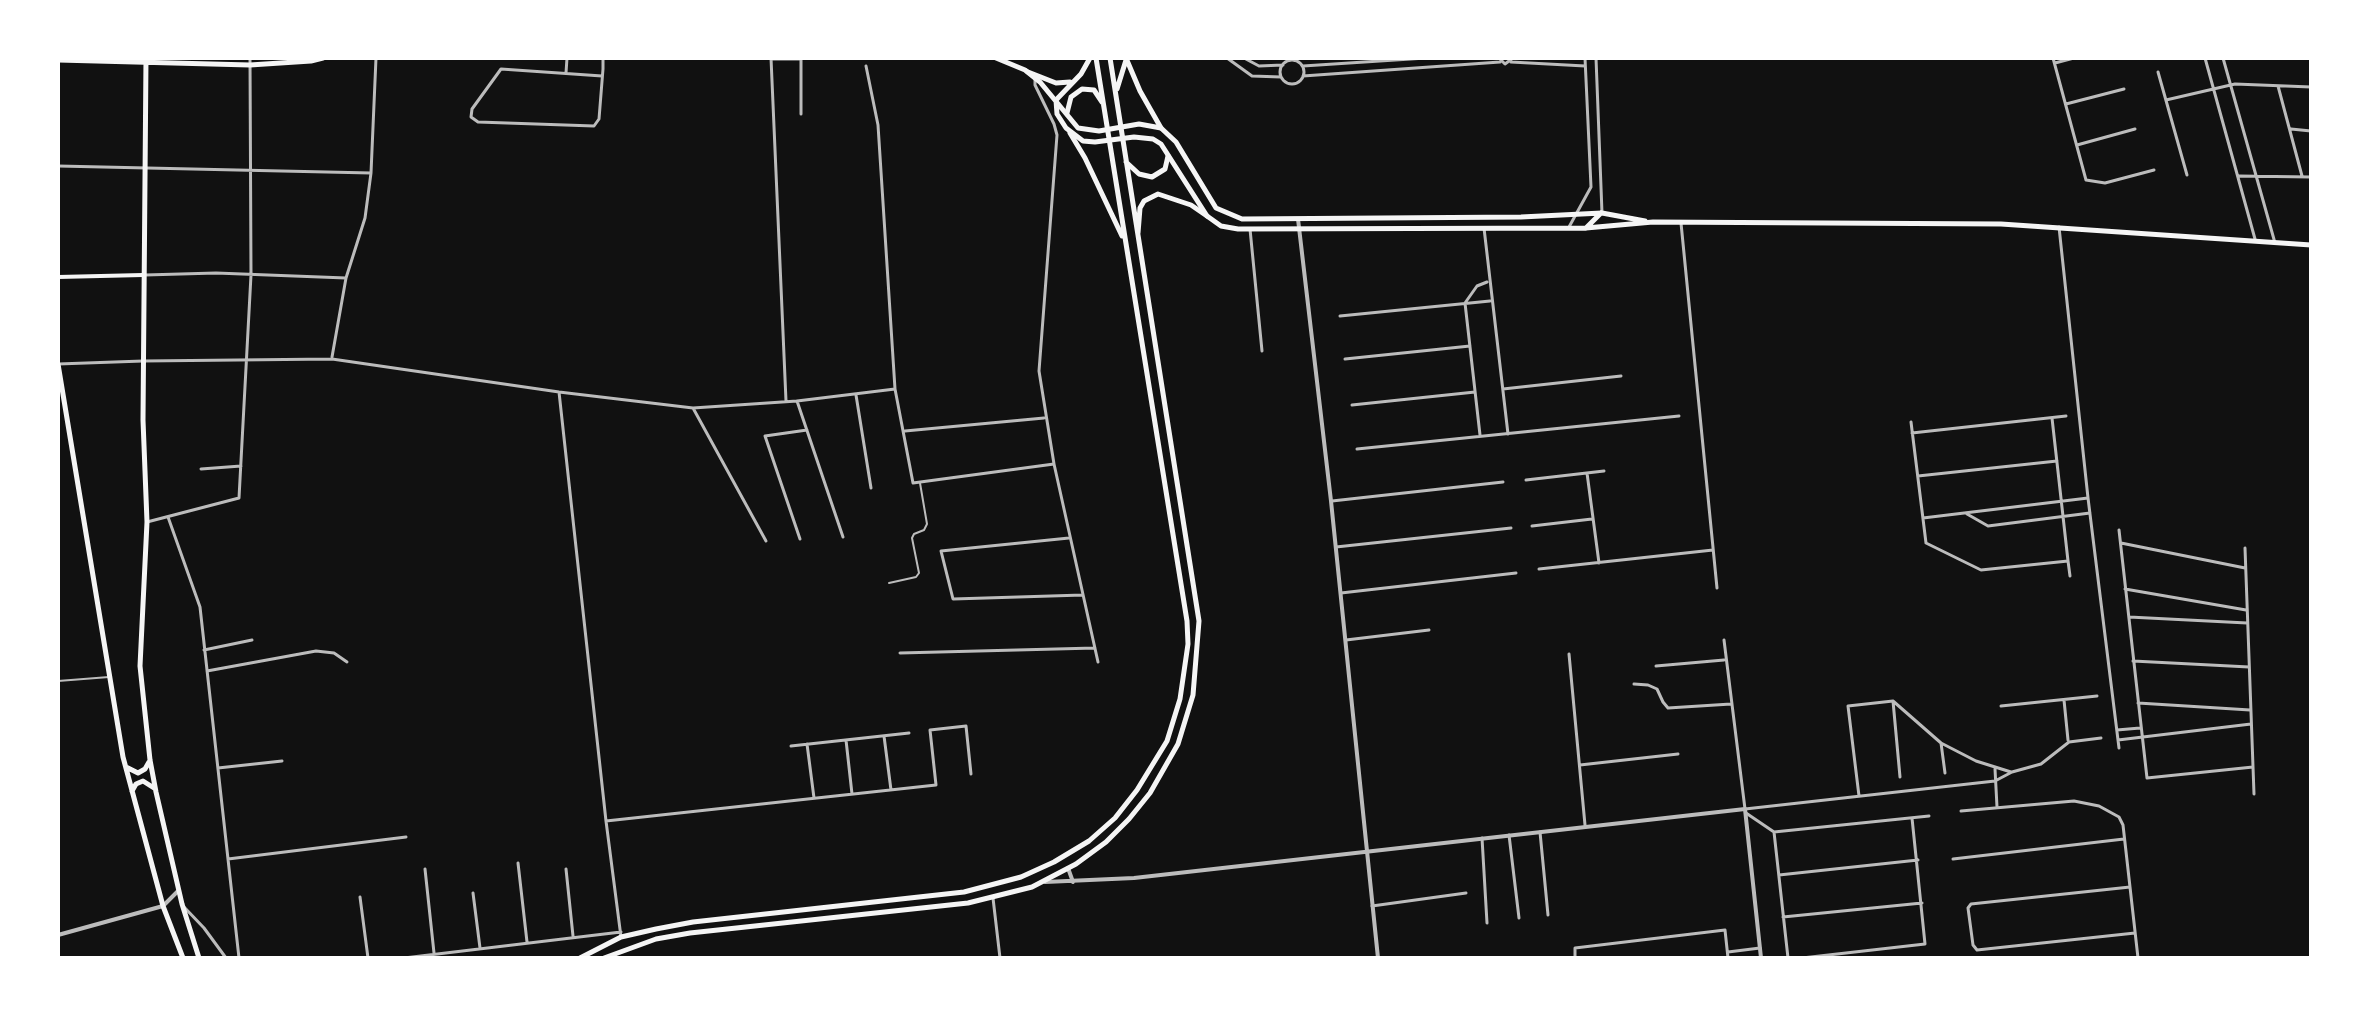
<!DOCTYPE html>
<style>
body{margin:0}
#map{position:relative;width:2369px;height:1016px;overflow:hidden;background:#111;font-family:"PT Sans Narrow",sans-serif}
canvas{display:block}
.frame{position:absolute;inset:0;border:60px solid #fff;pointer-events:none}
</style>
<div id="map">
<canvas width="2369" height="1016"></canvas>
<div class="frame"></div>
</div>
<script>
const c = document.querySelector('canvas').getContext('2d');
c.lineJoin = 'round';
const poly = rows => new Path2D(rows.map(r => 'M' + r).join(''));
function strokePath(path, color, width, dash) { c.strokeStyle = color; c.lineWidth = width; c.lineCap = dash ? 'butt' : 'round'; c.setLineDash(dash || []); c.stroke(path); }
strokePath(poly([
 [889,583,916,577,919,573,912,538,914,534,924,530,927,524,920,483],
 [58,681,109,677]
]), '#bcbcbc', 2);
strokePath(poly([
 [771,58,786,401],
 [1227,58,1252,76,1281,77],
 [1244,58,1259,66,1283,65],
 [1499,58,1505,64,1513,58],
 [1596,58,1602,213],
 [2053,58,2086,180,2105,183,2154,170],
 [2205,58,2255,239],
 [2223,58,2275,243],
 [771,59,801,59,801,114],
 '1280 72a12 12 0 1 1 24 0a12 12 0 1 1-24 0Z',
 [1511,62,1585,66],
 [2055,63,2074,58],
 [866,66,878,125,895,389,913,483,1054,464],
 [1303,66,1426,58],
 [2158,72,2187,175],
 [566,73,567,58],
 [602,76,501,69,472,109,471,117,478,122,594,126,599,119,603,69,603,58],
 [1303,76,1500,62],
 [1035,78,1035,85,1054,124,1057,135,1039,371,1054,464,1098,662],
 [2278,86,2302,176],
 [2166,100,2235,84,2311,87],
 [2066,104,2124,89],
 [2291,129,2311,131],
 [2077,145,2135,129],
 [58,166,371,173],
 [2239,176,2311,177],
 [1681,223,1717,588],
 [1569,227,1591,187,1585,58],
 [2059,227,2088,498,2119,748],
 [1484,228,1508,434],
 [1250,229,1262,351],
 [145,275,216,273,346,278],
 [1465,303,1480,435],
 [1465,303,1477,286,1487,282],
 [1340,316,1490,301],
 [332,357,346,278,365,218,371,173,376,58],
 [1345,359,1470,346],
 [58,364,143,361,332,359,559,392,693,408,797,401,895,389],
 [1503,389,1621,376],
 [559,392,606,821,621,937],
 [856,395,871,488],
 [797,401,843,537],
 [1352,405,1475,392],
 [693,408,766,541],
 [2052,418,2068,561],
 [1911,422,1926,543,1981,570,2068,561,2070,576],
 [905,431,1044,418],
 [1912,433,2066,416],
 [1357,449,1679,416],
 [201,469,241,466],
 [1587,473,1599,563],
 [1918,476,2057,461],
 [1526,480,1604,471],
 [1332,501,1503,482],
 [1967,514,1988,526,2090,513],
 [168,517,200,607,239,958],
 [1923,518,2088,498],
 [147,522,239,498,251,275,250,58],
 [1532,526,1592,519],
 [2119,530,2147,778,2253,767],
 [1069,538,941,551,953,599,1083,595],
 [800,539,765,436,807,430],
 [2121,543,2245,568],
 [1336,547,1511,528],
 [2245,548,2254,794],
 [1539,569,1713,550],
 [2125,589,2246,610],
 [1341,593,1516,573],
 [2129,617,2247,623],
 [1346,640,1429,630],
 [1724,640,1745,809,1995,781,2012,772,2041,764,2069,742,2101,738],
 [204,650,252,640],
 [900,653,1095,648],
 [1569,654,1585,825],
 [2133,661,2249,667],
 [1656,666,1724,660],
 [207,671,316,651,334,653,347,662],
 [1634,684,1648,685,1657,689,1663,702,1668,708,1731,704],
 [2064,700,2068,740],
 [1893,701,1941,743,1976,761,2011,772],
 [1893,701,1900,777],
 [2138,703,2250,710],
 [2001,706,2097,696],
 [2117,730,2140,728],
 [884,736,891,790],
 [846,740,852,794],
 [2118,740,2251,724],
 [1941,743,1945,773],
 [807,744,814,798],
 [791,746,909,733],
 [1580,765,1678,754],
 [218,768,282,761],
 [1995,769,1997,807],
 [1859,796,1848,706,1893,701],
 [1961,811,2074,801,2099,806,2119,817,2123,825,2138,958],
 [1746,813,1774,832,1788,958],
 [606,821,936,785,930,730,966,726,971,774],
 [1540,832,1548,915],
 [1774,832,1929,816],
 [1509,835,1519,918],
 [1482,838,1487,923],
 [228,859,406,837],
 [1953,859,2124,839],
 [518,863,527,942],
 [425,869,434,953],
 [566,869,573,936],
 [1779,875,1918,860],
 [2130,887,1971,904,1968,908,1973,945,1977,950,2135,933],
 [473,893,480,948],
 [360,897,368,958],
 [993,898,1000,958],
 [1372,906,1466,893],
 [184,907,204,928,226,958],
 [1783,917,1922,903],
 [1728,952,1760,948],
 [404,958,621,932],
 [1575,958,1575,948,1725,930,1728,958],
 [1802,958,1925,944,1912,818]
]), '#bcbcbc', 3);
strokePath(poly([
 [1298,219,1331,501,1378,958],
 [1068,868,1073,882],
 [1045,882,1134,878,1745,809,1761,958],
 [58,935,163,906,178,891]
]), '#bcbcbc', 4);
strokePath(poly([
 [58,277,143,275]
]), '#f5f5f5', 4);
strokePath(poly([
 [146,58,143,420,147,522,140,666,150,760,156,792,182,904,199,958],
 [996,58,1025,70,1040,82,1078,128,1099,131,1139,124,1161,128,1176,142,1216,208,1242,219,1521,217,1602,213,1645,221],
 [58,60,250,65,311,61,323,58],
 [1056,100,1057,114,1066,128,1083,141,1095,142,1134,137,1153,139,1161,144,1207,216,1221,226,1238,229,1586,228,1653,222,2001,224,2311,245],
 [1586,228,1601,213],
 [58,364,123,757,163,906,183,958],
 [126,767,138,773,145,769,149,762],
 [132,791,136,784,143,781,154,788]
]), '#f5f5f5', 5);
strokePath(poly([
 [1126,58,1140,91,1161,128],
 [1028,72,1056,83,1070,82],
 [1117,89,1126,60],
 [1056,100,1081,74,1090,58],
 [1067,113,1071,97,1082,89,1094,90,1102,102],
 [1070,133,1085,158,1122,236],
 [1126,162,1139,174,1152,177,1165,169,1168,156],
 [1138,233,1140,208,1144,201,1158,194,1191,205,1207,216],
 [580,958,621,937,656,929,693,922,964,892,1021,877,1054,862,1089,841,1115,818,1137,790,1167,741,1180,699,1188,644,1187,621,1096,58],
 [604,958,656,939,690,933,968,903,1032,887,1076,864,1106,842,1129,819,1150,793,1178,744,1193,695,1199,621,1110,58]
]), '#f5f5f5', 5);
</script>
